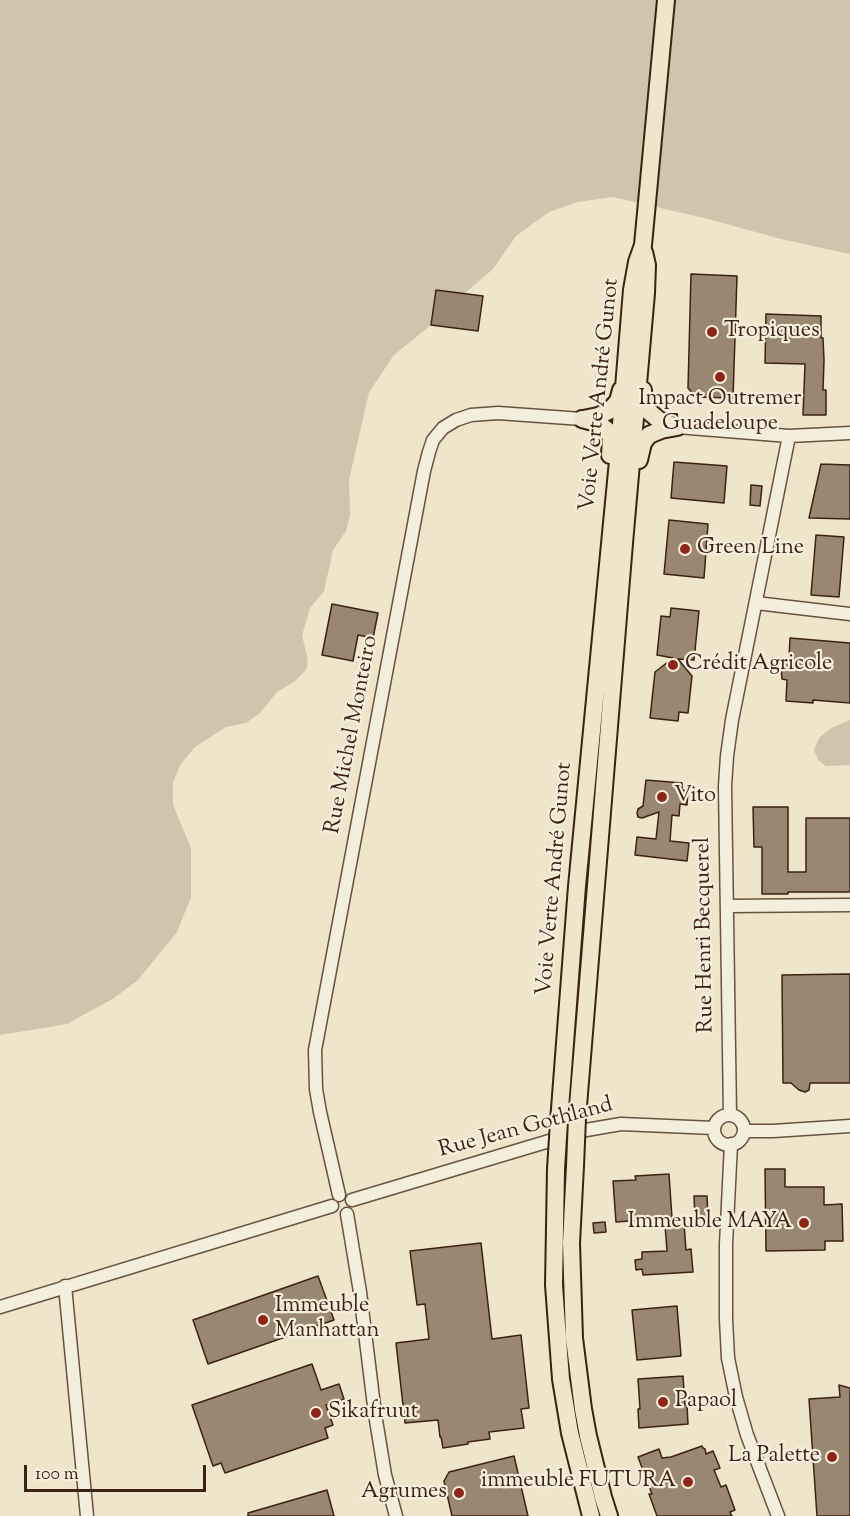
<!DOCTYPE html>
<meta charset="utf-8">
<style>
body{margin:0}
#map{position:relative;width:850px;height:1516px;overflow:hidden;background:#eee5cb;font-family:"Sorts Mill Goudy",serif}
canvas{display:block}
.scale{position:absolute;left:24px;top:1465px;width:182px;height:27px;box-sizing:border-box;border:3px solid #3d2112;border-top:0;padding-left:8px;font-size:18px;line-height:21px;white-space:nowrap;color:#3d2112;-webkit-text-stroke:4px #f4eedd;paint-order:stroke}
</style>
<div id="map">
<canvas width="850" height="1516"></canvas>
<div class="scale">100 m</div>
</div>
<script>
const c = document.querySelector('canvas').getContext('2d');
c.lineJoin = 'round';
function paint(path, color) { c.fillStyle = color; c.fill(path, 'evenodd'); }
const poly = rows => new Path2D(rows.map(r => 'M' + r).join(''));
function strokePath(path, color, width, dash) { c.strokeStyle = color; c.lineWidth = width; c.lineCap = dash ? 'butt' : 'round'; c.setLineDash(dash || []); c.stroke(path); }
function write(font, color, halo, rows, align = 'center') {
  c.font = font + ' "Sorts Mill Goudy",serif'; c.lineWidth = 4.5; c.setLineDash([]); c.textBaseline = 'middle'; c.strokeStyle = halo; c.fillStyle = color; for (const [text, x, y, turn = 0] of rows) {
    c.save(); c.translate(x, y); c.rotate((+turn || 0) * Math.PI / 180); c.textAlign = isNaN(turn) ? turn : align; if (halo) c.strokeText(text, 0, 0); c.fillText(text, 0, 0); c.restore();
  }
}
paint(poly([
 [0,0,850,0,850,254,785,240,708,219,613,197,578,202,549,212,516,236,493,269,464,294,436,290,431,325,394,355,369,392,349,480,350,515,346,531,333,550,324,591,310,608,302,635,308,661,306,670,294,682,277,692,260,713,246,723,226,727,195,747,180,765,173,783,173,805,191,848,191,897,177,932,138,980,114,998,67,1024,0,1035],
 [850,720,850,765,826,766,818,760,814,750,819,738,831,728]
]), '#d0c4ac');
const building = poly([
 [691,274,737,276,733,398,696,397,688,388,691,274],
 [436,290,483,296,478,331,431,325,436,290],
 [766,314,821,316,821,338,823,338,824,360,823,390,826,390,826,415,803,415,805,364,765,363,766,314],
 [674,462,727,466,724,503,671,498,674,462],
 [821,464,850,465,850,519,809,518,821,464],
 [751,485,762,486,760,506,750,505,751,485],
 [669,520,708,524,704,578,664,574,669,520],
 [816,535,844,537,839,597,811,595,816,535],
 [332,604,378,613,373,638,358,635,353,661,322,655,332,604],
 [671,608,699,611,694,660,678,659,692,676,688,713,679,712,678,721,650,718,655,672,673,658,657,655,661,616,670,617,671,608],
 [790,638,850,643,850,703,813,700,813,703,786,701,787,680,782,679,781,669,784,659,789,659,790,638],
 [646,780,682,783,682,790,688,791,687,805,680,804,679,816,672,815,670,841,689,843,687,861,635,855,637,837,656,839,659,812,642,818,638,817,637,813,638,809,643,806,646,780],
 [753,807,788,807,788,872,806,872,806,818,850,818,850,892,788,892,788,894,762,894,762,847,754,847,753,807],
 [850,974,850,1083,810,1083,809,1090,805,1092,799,1090,791,1083,783,1083,782,975,850,974],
 [765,1169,785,1169,785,1187,824,1187,824,1205,842,1204,843,1241,825,1241,825,1250,766,1251,765,1169],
 [669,1174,672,1218,616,1222,613,1181,636,1180,635,1176,669,1174],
 [694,1196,707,1196,708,1217,695,1217,694,1196],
 [605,1222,606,1232,594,1233,593,1223,605,1222],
 [684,1223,686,1250,691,1249,693,1272,643,1275,642,1269,636,1270,635,1260,642,1259,642,1252,667,1251,665,1225,684,1223],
 [481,1243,492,1339,521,1335,529,1408,521,1409,524,1428,489,1432,490,1439,468,1442,468,1444,443,1448,441,1437,440,1437,438,1420,405,1423,396,1343,429,1339,425,1304,417,1305,410,1251,481,1243],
 [318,1276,334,1320,208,1364,193,1320,318,1276],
 [677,1306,681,1356,637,1360,632,1310,677,1306],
 [312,1364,321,1390,339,1384,344,1399,326,1405,333,1425,325,1428,328,1438,225,1473,221,1463,213,1466,192,1405,312,1364],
 [683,1376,685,1405,687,1405,688,1424,639,1428,638,1409,640,1409,638,1379,683,1376],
 [839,1385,850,1388,850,1516,817,1516,809,1399,840,1397,839,1385],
 [702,1446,703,1448,705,1449,706,1454,713,1451,720,1468,714,1470,721,1487,726,1485,735,1510,730,1512,732,1516,657,1516,649,1494,652,1494,638,1457,659,1449,662,1458,671,1457,702,1446],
 [514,1456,528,1516,452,1516,444,1481,449,1472,514,1456],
 [327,1490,334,1516,248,1516,248,1513,327,1490]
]);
paint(building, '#998772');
strokePath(building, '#3d2112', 1.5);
const minor = poly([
 [677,427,789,436,850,433],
 [756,603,850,614],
 [727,906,850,905],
 [730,1115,725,786,727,756,732,720,789,436],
 '714 1130a15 15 0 1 1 30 0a15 15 0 1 1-30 0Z',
 [744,1131,773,1131,850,1126],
 [731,1144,726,1244,726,1319,728,1358,736,1397,747,1435,778,1516],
 [339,1195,320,1112,316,1089,315,1050,424,471,429,452,433,440,443,428,456,420,471,415,498,413,582,419],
 [352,1200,586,1130,621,1124,714,1128],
 [347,1214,360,1292,375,1414,385,1475,396,1516],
 [65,1286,87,1516],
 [0,1307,332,1206]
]);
const major = poly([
 [643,390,643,401,647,410,659,420,676,427],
 [582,419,593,422,602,426,607,430,611,438,610,455],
 [583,419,598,416,609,411,618,401,621,390],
 [639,460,643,443,649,435,661,430,677,427],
 [577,1118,624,543,646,293,647,265,644,252],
 [559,1122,577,886,618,461,632,290,637,262,643,245,666,0],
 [575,1166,571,1243,574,1338,583,1409,588,1436,603,1497,609,1516],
 [556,1169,554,1285,561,1379,570,1433,591,1516]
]);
strokePath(minor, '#695240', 15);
strokePath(major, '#3d2112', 20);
strokePath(minor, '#f4eedd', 12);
strokePath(major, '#eee5cb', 16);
const majorBridge = poly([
 [575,1166,577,1118],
 [556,1169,559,1122]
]);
strokePath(majorBridge, '#3d2112', 20, []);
strokePath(majorBridge, '#eee5cb', 16);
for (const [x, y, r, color] of [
 [712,332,6,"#8f2418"],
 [720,377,6,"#8f2418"],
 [685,549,6,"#8f2418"],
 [673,665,6,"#8f2418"],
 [662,797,6,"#8f2418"],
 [804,1223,6,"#8f2418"],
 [263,1320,6,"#8f2418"],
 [663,1402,6,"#8f2418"],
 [316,1413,6,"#8f2418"],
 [832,1457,6,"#8f2418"],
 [688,1482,6,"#8f2418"],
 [459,1493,6,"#8f2418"]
]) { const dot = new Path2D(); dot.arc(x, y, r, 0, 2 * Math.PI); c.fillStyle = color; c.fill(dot); strokePath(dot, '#f4eedd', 2); }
write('22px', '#3d2112', '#f4eedd', [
 ["Tropiques",724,332],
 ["Impact Outremer",720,400,"center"],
 ["Guadeloupe",720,425,"center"],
 ["Green Line",697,549],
 ["Crédit Agricole",685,665],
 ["Vito",674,797],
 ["Immeuble MAYA",792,1223,"right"],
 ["Immeuble",275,1307],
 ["Manhattan",275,1332],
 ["Papaol",675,1402],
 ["Sikafruut",328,1413],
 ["La Palette",820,1457,"right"],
 ["immeuble FUTURA",676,1482,"right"],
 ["Agrumes",447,1493,"right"]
], 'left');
write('22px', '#3d2112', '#f4eedd', [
 ["Voie Verte André Gunot",601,395,-84],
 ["Rue Michel Monteiro",353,735,-79],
 ["Voie Verte André Gunot",556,879,-85],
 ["Rue Henri Becquerel",706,935,-91],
 ["Rue Jean Gothland",526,1129,-15]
]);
</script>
